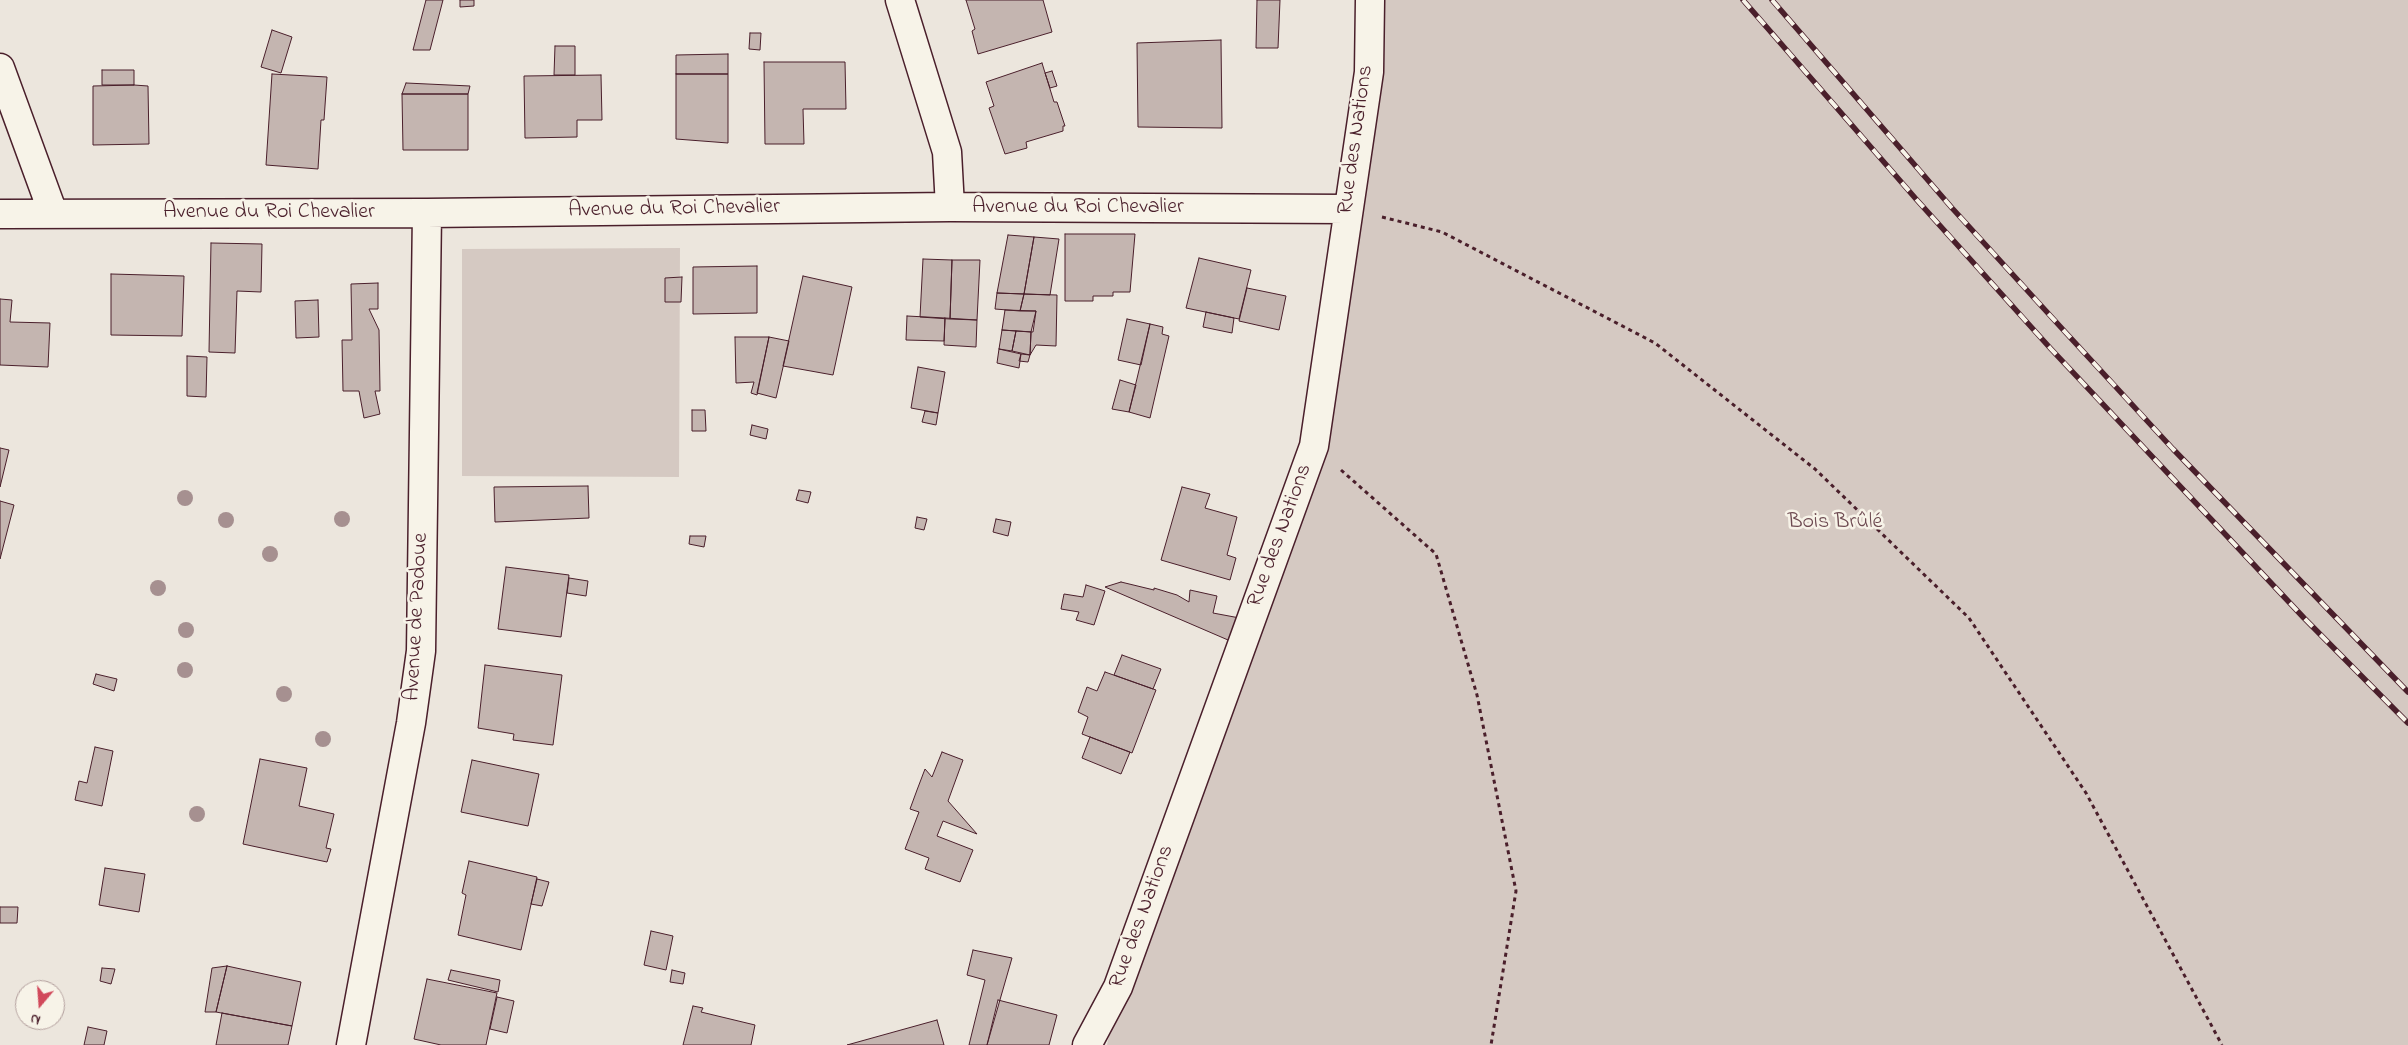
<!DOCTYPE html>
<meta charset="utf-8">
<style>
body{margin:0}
#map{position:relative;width:2408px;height:1045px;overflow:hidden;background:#ece6dd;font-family:"Indie Flower",sans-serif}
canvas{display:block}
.north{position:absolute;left:15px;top:980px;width:50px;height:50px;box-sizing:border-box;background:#f7f3e8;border:1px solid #b29e9c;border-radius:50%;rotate:198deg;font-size:14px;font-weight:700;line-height:20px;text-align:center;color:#4a1f2b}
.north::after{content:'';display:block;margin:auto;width:18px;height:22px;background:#d1495b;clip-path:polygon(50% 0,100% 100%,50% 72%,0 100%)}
</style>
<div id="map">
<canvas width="2408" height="1045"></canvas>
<div class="north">N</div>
</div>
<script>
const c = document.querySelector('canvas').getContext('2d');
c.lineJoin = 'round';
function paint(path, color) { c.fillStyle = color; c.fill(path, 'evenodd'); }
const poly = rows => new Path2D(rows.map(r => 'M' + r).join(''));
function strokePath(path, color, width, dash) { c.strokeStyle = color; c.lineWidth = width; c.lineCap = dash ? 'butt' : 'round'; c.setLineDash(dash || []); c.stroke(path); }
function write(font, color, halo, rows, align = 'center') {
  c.font = font + ' "Indie Flower",sans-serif'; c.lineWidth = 5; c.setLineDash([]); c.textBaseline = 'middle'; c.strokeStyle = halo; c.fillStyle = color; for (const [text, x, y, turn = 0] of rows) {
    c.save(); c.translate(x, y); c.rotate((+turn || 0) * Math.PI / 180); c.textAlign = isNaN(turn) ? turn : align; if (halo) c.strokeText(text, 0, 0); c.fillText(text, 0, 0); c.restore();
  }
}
paint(poly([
 [1370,0,2408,0,2408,1045,1107,1045,1118,987,1308,462],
 [680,248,679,477,462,476,462,249]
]), '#d5c9c2');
const building = poly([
 [426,0,443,0,430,50,413,50,426,0],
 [460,0,474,0,474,6,460,7,460,0],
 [966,0,1043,0,1052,32,978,54,972,31,975,29,966,0],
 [1257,0,1280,0,1278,48,1256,48,1257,0],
 [272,30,292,37,281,73,261,67,272,30],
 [750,33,761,33,760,50,749,49,750,33],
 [1221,40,1222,128,1138,127,1137,43,1221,40],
 [555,46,575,46,575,75,554,75,555,46],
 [728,54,728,74,676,74,676,55,728,54],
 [764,62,845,62,846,109,803,109,804,144,765,144,764,62],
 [1042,63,1054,102,1057,102,1065,126,1063,126,1063,131,1026,142,1027,148,1005,154,989,108,994,106,986,82,1042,63],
 [102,70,134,70,134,85,102,85,102,70],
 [1052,71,1057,86,1050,88,1045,73,1052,71],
 [272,74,327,77,324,120,321,120,318,169,266,165,272,74],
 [676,74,728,74,728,143,676,139,676,74],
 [601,75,602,120,577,120,577,137,525,138,524,76,601,75],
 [406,83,470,86,468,94,402,94,406,83],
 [134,85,148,86,149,144,93,145,93,86,134,85],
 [402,94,468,94,468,150,403,150,402,94],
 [1065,234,1135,234,1130,292,1113,292,1113,296,1093,296,1093,301,1065,301,1065,234],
 [1008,235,1034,237,1024,294,997,293,1008,235],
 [1034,237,1059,239,1050,295,1024,294,1034,237],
 [211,243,262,244,261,292,237,291,235,353,209,352,211,243],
 [1199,258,1251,270,1239,319,1186,308,1199,258],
 [923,259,952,260,950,319,920,317,923,259],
 [952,260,980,260,977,320,950,319,952,260],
 [757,266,757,313,693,314,693,267,757,266],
 [111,274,184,276,182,336,111,335,111,274],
 [803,276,852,287,833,375,783,366,803,276],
 [682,277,681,302,665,302,665,278,682,277],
 [378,283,378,309,369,309,379,330,380,391,375,391,380,414,364,418,359,391,343,391,342,340,352,340,351,284,378,283],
 [1247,288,1286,296,1279,330,1239,321,1247,288],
 [997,293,1024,294,1020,311,995,309,997,293],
 [1024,294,1057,295,1056,346,1036,345,1030,355,1031,332,1036,311,1020,311,1024,294],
 [0,299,12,300,10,322,50,323,48,367,0,365,0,299],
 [318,300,319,337,296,338,295,301,318,300],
 [1005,310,1036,311,1033,332,1002,330,1005,310],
 [1206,312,1234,318,1232,333,1203,327,1206,312],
 [907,316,945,318,944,341,906,340,907,316],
 [945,318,977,320,976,347,944,345,945,318],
 [1127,319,1150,324,1141,365,1118,360,1127,319],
 [1150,324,1163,327,1162,334,1169,336,1150,418,1129,412,1150,324],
 [1002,330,1016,331,1012,351,999,349,1002,330],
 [1016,331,1031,332,1030,355,1012,351,1016,331],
 [735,337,769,337,757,395,751,393,754,382,736,383,735,337],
 [769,337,789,341,776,398,757,393,769,337],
 [999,349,1021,354,1019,368,997,363,999,349],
 [1021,354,1030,355,1028,362,1019,361,1021,354],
 [187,356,207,357,206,397,187,396,187,356],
 [918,367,945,372,938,413,911,408,918,367],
 [1120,380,1136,385,1129,412,1112,409,1120,380],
 [692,410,705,410,706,431,692,431,692,410],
 [925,411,938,413,936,425,922,422,925,411],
 [752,425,768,429,766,439,750,435,752,425],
 [0,448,9,450,0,487,0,448],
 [588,486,589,518,495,522,494,487,588,486],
 [1182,487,1210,494,1205,508,1237,517,1227,555,1236,558,1230,580,1161,560,1182,487],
 [799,490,811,492,808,503,796,500,799,490],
 [0,501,14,505,0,559,0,501],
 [917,517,927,519,924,530,915,528,917,517],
 [996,519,1011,522,1008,536,993,532,996,519],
 [690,536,706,536,704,547,689,544,690,536],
 [506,567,569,575,561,637,498,629,506,567],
 [569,578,588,581,586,596,567,593,569,578],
 [1121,582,1154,590,1154,588,1177,595,1189,602,1190,590,1217,596,1213,613,1245,619,1235,643,1105,587,1121,582],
 [1086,585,1105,591,1094,625,1076,620,1079,612,1061,609,1064,594,1083,597,1086,585],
 [1122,655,1161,669,1153,689,1114,675,1122,655],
 [485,665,562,675,553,745,513,740,514,734,478,728,485,665],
 [1105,672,1156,690,1132,753,1082,734,1088,717,1078,712,1087,687,1097,691,1105,672],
 [96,674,117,679,114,691,93,684,96,674],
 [1090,737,1130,752,1121,774,1082,758,1090,737],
 [95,747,113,751,102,806,75,800,79,781,87,783,95,747],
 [942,752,963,760,948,801,977,834,943,821,937,836,973,850,960,882,925,869,929,858,905,849,919,812,910,809,917,790,925,769,932,777,942,752],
 [260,759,307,768,299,806,334,814,326,848,331,849,327,862,243,844,260,759],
 [472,760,539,774,528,826,461,812,472,760],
 [469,861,537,877,521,950,458,935,466,895,462,893,469,861],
 [105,868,145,874,139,912,99,905,105,868],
 [537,879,549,882,542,906,531,904,537,879],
 [0,907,18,907,17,923,0,923,0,907],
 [651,931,673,936,666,970,644,965,651,931],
 [973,950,1012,958,987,1045,969,1045,985,980,967,975,973,950],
 [227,966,216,1012,205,1012,212,968,227,966],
 [227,966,301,982,292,1026,216,1012,227,966],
 [102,968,115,969,111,984,100,981,102,968],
 [451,970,500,980,498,992,448,980,451,970],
 [672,970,685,973,683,984,670,982,672,970],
 [427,979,497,993,486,1045,441,1045,414,1039,427,979],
 [497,997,514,1001,507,1033,490,1029,497,997],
 [998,1000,1057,1015,1049,1045,987,1045,998,1000],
 [693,1006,703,1008,701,1012,755,1025,751,1045,683,1045,693,1006],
 [222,1013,292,1026,288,1045,216,1045,222,1013],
 [27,1020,48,1020,45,1027,27,1020],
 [937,1020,944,1045,847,1045,937,1020],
 [88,1027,107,1031,104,1045,84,1045,88,1027]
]);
paint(building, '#c4b5b0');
strokePath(building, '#4a1f2b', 1);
const street = poly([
 [900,0,947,152,950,207],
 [0,68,53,213],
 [0,214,427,213,950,207,1347,209],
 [351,1045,411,723,421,651,427,213],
 [1087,1045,1118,987,1314,446,1369,72,1370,0]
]);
strokePath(street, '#4a1f2b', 31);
strokePath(poly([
 [1382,217,1442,232,1655,343,1815,469,1969,618,2086,793,2222,1045],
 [1341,470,1436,554,1477,695,1516,891,1491,1045]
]), '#4a1f2b', 3, [4, 4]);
strokePath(street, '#f7f3e8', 28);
const rail = poly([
 [1743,0,1916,199,2051,349,2304,618,2408,723],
 [1772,0,1952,208,2067,334,2173,449,2408,692]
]);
strokePath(rail, '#4a1f2b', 5.5);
strokePath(rail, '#f7f3e8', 4, [11]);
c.fillStyle = '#a69090';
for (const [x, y] of [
 [185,498],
 [342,519],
 [226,520],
 [270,554],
 [158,588],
 [186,630],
 [185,670],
 [284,694],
 [323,739],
 [197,814]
]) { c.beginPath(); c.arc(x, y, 8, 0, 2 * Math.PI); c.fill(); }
write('22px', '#4a1f2b', '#f7f3e8', [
 ["Rue des Nations",1357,140,-82],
 ["Avenue du Roi Chevalier",1078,208],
 ["Avenue du Roi Chevalier",674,210,-1],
 ["Avenue du Roi Chevalier",269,213],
 ["Rue des Nations",1281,536,-70],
 ["Avenue de Padoue",418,617,-87],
 ["Rue des Nations",1143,917,-70]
]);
write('22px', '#6d4a51', '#f7f3e8', [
 ["Bois Brûlé",1835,523]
]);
</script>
